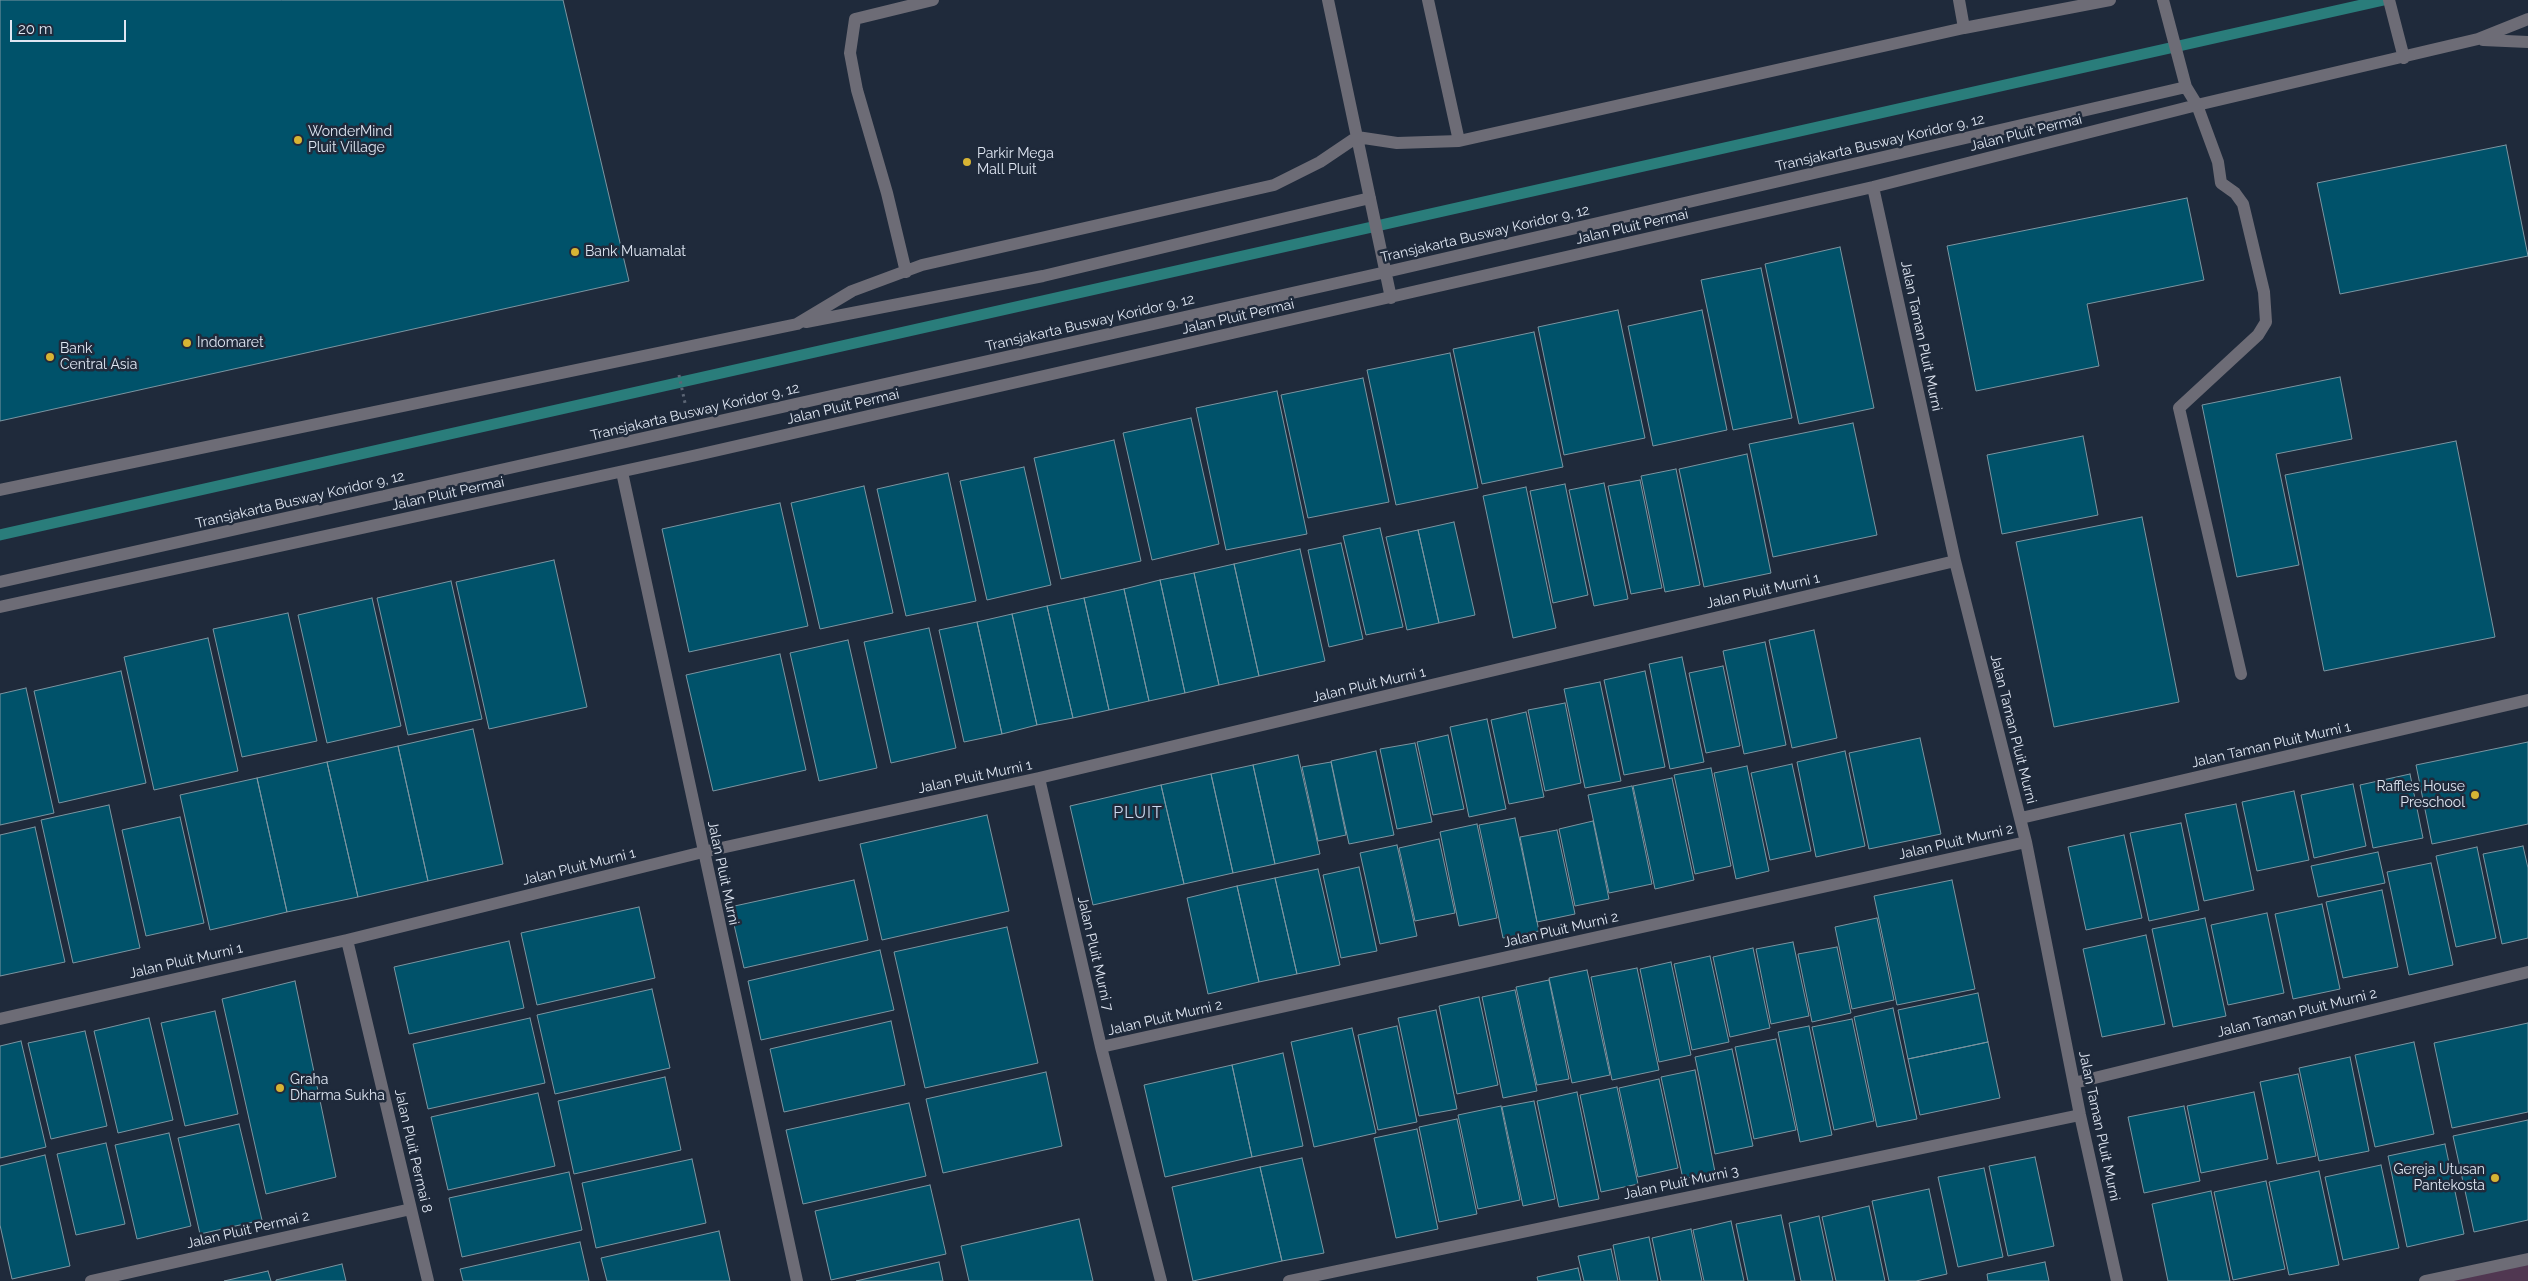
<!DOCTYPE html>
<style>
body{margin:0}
#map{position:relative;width:2528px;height:1281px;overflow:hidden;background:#1f2a3b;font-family:Raleway,sans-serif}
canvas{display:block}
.scale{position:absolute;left:10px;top:20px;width:116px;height:22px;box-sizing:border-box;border:2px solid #dfe6f2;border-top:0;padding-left:6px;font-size:15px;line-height:18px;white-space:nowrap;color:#dfe6f2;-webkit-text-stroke:4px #1f2a3b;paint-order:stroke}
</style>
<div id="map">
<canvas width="2528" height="1281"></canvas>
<div class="scale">20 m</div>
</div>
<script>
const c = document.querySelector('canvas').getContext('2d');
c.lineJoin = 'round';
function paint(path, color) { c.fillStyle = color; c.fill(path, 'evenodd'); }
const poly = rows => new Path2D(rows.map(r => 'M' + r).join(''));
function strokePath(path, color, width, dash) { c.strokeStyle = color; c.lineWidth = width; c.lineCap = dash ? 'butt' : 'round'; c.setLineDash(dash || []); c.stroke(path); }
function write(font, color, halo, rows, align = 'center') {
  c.font = font + ' Raleway,sans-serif'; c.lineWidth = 5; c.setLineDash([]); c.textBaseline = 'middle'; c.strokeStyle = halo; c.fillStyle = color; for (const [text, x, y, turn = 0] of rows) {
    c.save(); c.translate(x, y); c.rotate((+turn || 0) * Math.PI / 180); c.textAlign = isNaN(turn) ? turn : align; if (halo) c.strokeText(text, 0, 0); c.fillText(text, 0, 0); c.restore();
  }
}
paint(poly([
 [2528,1259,2528,1281,2430,1281]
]), '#503751');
strokePath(poly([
 [0,535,2384,0]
]), '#2a7d7b', 11);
const building = poly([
 [0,0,563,0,629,281,0,421,0,0],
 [2506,145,2528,256,2340,294,2317,183,2506,145],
 [2187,198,2204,280,2087,304,2099,366,1976,391,1947,246,2187,198],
 [1840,247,1874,408,1799,424,1765,264,1840,247],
 [1761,268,1792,418,1733,430,1701,280,1761,268],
 [1618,310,1645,438,1564,455,1538,327,1618,310],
 [1702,310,1727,430,1653,446,1628,326,1702,310],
 [1534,332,1563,467,1482,484,1453,349,1534,332],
 [1450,353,1478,488,1396,505,1367,370,1450,353],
 [2340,377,2352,439,2276,454,2299,565,2237,577,2202,405,2340,377],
 [1363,378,1389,502,1308,518,1281,395,1363,378],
 [1277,391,1307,534,1226,550,1196,408,1277,391],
 [1191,418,1219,544,1152,560,1123,433,1191,418],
 [1853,423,1877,535,1773,557,1749,444,1853,423],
 [2083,436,2098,515,2002,534,1987,455,2083,436],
 [1114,440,1141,561,1061,579,1034,458,1114,440],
 [2456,441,2495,637,2324,671,2285,475,2456,441],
 [1747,454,1771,573,1704,587,1679,469,1747,454],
 [1024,467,1051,585,987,600,960,481,1024,467],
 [1676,469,1700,585,1665,592,1641,476,1676,469],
 [948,473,976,601,906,616,877,489,948,473],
 [1640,480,1662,588,1631,594,1608,486,1640,480],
 [1604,483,1628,599,1594,606,1569,490,1604,483],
 [1565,484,1588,595,1553,603,1530,491,1565,484],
 [864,486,893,613,820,629,791,503,864,486],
 [1526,487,1556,628,1513,638,1483,496,1526,487],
 [780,503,808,626,689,652,662,529,780,503],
 [2142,517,2179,702,2054,727,2016,542,2142,517],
 [1454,522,1475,615,1439,623,1418,530,1454,522],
 [1380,528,1403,627,1366,635,1343,536,1380,528],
 [1418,530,1439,623,1407,630,1386,537,1418,530],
 [1341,543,1363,639,1329,647,1308,550,1341,543],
 [1300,549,1325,661,1259,676,1234,564,1300,549],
 [554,560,587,707,489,729,456,582,554,560],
 [1234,564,1259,676,1219,685,1194,573,1234,564],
 [1194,573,1219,685,1185,693,1160,580,1194,573],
 [1160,580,1185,693,1149,701,1124,589,1160,580],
 [451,581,482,719,408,735,377,598,451,581],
 [1124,589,1149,701,1109,710,1084,598,1124,589],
 [372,598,401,726,327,743,298,615,372,598],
 [1084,598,1109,710,1073,718,1047,606,1084,598],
 [1047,606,1073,718,1037,725,1012,614,1047,606],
 [288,613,317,741,242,757,213,629,288,613],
 [1012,614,1037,725,1002,734,977,622,1012,614],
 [977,622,1002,734,964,742,939,630,977,622],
 [929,628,956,748,891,763,864,642,929,628],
 [1814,630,1837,738,1792,748,1769,640,1814,630],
 [208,638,238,771,154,790,124,657,208,638],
 [848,640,877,768,819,781,790,653,848,640],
 [1765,642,1786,745,1744,754,1723,651,1765,642],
 [780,654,806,770,713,791,686,675,780,654],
 [1682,657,1704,762,1670,769,1649,664,1682,657],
 [1723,666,1740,746,1706,753,1689,673,1723,666],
 [121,671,146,783,59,803,34,691,121,671],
 [1645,671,1665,767,1624,775,1604,680,1645,671],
 [1600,682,1621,781,1585,788,1564,689,1600,682],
 [26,688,54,813,0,825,0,694,26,688],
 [1565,703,1581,783,1545,791,1528,710,1565,703],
 [1526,712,1544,797,1509,804,1491,720,1526,712],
 [1487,719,1506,809,1469,817,1450,727,1487,719],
 [473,729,503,864,428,881,398,746,473,729],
 [1448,735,1464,809,1433,815,1417,742,1448,735],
 [1920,738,1941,834,1869,849,1849,753,1920,738],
 [2528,742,2528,824,2432,844,2416,765,2528,742],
 [1415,743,1432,822,1397,829,1380,749,1415,743],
 [398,746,428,881,358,897,327,762,398,746],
 [1376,751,1394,835,1349,844,1331,761,1376,751],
 [1845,751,1865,846,1816,857,1797,762,1845,751],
 [1298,755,1320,854,1275,864,1253,765,1298,755],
 [327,762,358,897,287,912,257,778,327,762],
 [1331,762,1346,835,1318,841,1302,767,1331,762],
 [1792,764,1811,851,1770,860,1751,773,1792,764],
 [1253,765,1275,864,1233,873,1211,774,1253,765],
 [1747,766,1769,871,1736,879,1714,773,1747,766],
 [1711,768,1731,866,1695,874,1674,775,1711,768],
 [1211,774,1233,873,1184,884,1161,785,1211,774],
 [2410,774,2423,838,2373,848,2360,785,2410,774],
 [257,778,287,912,210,930,180,795,257,778],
 [1672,778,1694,880,1655,889,1633,786,1672,778],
 [2353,784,2366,846,2314,858,2301,795,2353,784],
 [1161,785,1184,884,1093,905,1070,806,1161,785],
 [1632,786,1652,884,1609,893,1588,795,1632,786],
 [2294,791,2309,860,2257,871,2242,802,2294,791],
 [2236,804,2254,890,2204,901,2185,814,2236,804],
 [109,805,140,948,73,963,41,820,109,805],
 [987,815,1009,911,882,940,860,844,987,815],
 [180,817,204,923,146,936,122,830,180,817],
 [1515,818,1539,931,1503,938,1479,825,1515,818],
 [1593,821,1609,899,1575,906,1559,829,1593,821],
 [2181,823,2199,910,2149,921,2130,833,2181,823],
 [1477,824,1497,918,1459,926,1440,832,1477,824],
 [35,827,65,962,0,976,0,835,35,827],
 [1557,830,1575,914,1537,922,1520,837,1557,830],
 [2124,835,2142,918,2086,930,2068,847,2124,835],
 [1439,839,1455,913,1415,921,1399,848,1439,839],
 [1397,845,1417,936,1380,944,1360,853,1397,845],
 [2523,846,2528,868,2528,938,2502,944,2483,854,2523,846],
 [2477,847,2496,938,2456,947,2436,856,2477,847],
 [2378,852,2385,883,2318,897,2311,866,2378,852],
 [2431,863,2453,965,2409,975,2387,872,2431,863],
 [1359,867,1377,951,1341,958,1323,875,1359,867],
 [1318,869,1340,965,1297,974,1275,878,1318,869],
 [1275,878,1297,974,1259,982,1237,886,1275,878],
 [854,880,868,940,744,968,730,907,854,880],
 [1952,880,1975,989,1897,1005,1874,896,1952,880],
 [1237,886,1259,982,1208,994,1187,898,1237,886],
 [2382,890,2398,967,2343,978,2326,902,2382,890],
 [2322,904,2340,989,2293,999,2275,914,2322,904],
 [639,907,655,978,537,1005,521,933,639,907],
 [2267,913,2284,993,2228,1005,2211,925,2267,913],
 [1877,918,1894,1000,1852,1009,1835,927,1877,918],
 [2205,918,2226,1016,2173,1027,2152,929,2205,918],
 [1007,927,1038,1063,925,1088,894,952,1007,927],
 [2146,935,2165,1024,2102,1037,2083,949,2146,935],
 [509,941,524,1008,409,1034,394,967,509,941],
 [1793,942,1809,1016,1771,1024,1756,949,1793,942],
 [1837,947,1851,1013,1812,1022,1798,954,1837,947],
 [1753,948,1770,1028,1730,1037,1713,957,1753,948],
 [880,950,894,1010,761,1040,748,981,880,950],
 [1710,956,1729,1042,1692,1050,1674,964,1710,956],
 [1671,962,1691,1055,1659,1062,1640,969,1671,962],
 [1637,968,1659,1070,1612,1080,1591,977,1637,968],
 [1587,970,1610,1075,1572,1083,1549,978,1587,970],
 [1549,980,1569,1079,1537,1085,1516,987,1549,980],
 [295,981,336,1177,266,1194,222,999,295,981],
 [652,989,670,1068,555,1094,537,1015,652,989],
 [1515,990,1537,1091,1503,1098,1482,997,1515,990],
 [1978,993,1988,1042,1908,1059,1898,1010,1978,993],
 [1479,997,1498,1085,1457,1094,1439,1006,1479,997],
 [1893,1008,1917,1119,1877,1127,1854,1017,1893,1008],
 [1436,1010,1457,1109,1419,1116,1398,1018,1436,1010],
 [215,1011,238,1114,185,1126,161,1023,215,1011],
 [149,1018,173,1120,118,1133,94,1031,149,1018],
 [530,1018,545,1083,428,1109,413,1044,530,1018],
 [1852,1019,1874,1121,1834,1130,1812,1027,1852,1019],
 [891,1021,905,1085,784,1112,770,1049,891,1021],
 [2528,1023,2528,1112,2452,1128,2434,1043,2528,1023],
 [1397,1026,1417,1122,1378,1130,1358,1035,1397,1026],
 [1809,1026,1832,1135,1800,1142,1778,1032,1809,1026],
 [1352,1028,1376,1133,1314,1147,1291,1042,1352,1028],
 [85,1031,107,1126,51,1139,28,1043,85,1031],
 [1776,1039,1796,1130,1754,1139,1735,1047,1776,1039],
 [21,1041,46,1147,0,1158,0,1046,21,1041],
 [1988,1042,2000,1098,1920,1115,1908,1059,1988,1042],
 [2414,1042,2434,1134,2375,1147,2355,1055,2414,1042],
 [1732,1049,1753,1146,1715,1154,1695,1057,1732,1049],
 [1283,1053,1303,1146,1252,1157,1232,1065,1283,1053],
 [2350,1057,2369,1151,2319,1161,2299,1068,2350,1057],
 [1232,1065,1252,1157,1165,1177,1144,1085,1232,1065],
 [1695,1070,1715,1172,1683,1179,1661,1077,1695,1070],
 [1046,1072,1062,1146,943,1173,926,1099,1046,1072],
 [2298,1074,2316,1156,2277,1164,2260,1082,2298,1074],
 [665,1077,681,1150,574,1174,558,1101,665,1077],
 [1659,1079,1678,1168,1638,1177,1619,1088,1659,1079],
 [1617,1087,1638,1184,1601,1192,1580,1095,1617,1087],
 [1577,1092,1599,1199,1559,1207,1537,1101,1577,1092],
 [2254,1092,2268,1159,2201,1173,2187,1106,2254,1092],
 [538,1093,555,1166,448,1190,431,1117,538,1093],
 [1534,1101,1555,1199,1523,1206,1502,1107,1534,1101],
 [909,1103,926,1176,803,1204,786,1130,909,1103],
 [1501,1106,1520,1200,1478,1209,1458,1115,1501,1106],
 [2184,1106,2200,1181,2144,1193,2128,1117,2184,1106],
 [1457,1119,1477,1214,1439,1222,1419,1127,1457,1119],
 [2528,1120,2528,1220,2474,1232,2453,1136,2528,1120],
 [239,1124,262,1220,200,1234,178,1138,239,1124],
 [1417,1129,1438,1229,1396,1238,1374,1138,1417,1129],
 [169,1133,191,1226,137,1239,115,1145,169,1133],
 [106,1143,125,1224,76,1235,57,1154,106,1143],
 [2445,1144,2464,1234,2407,1247,2388,1156,2445,1144],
 [45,1155,70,1266,12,1279,0,1225,0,1166,45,1155],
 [2035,1157,2054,1246,2008,1256,1989,1166,2035,1157],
 [1302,1158,1324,1253,1282,1261,1260,1167,1302,1158],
 [692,1159,706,1223,596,1248,582,1183,692,1159],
 [2381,1165,2399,1248,2343,1260,2325,1177,2381,1165],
 [1260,1167,1282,1261,1193,1281,1172,1187,1260,1167],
 [1984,1168,2003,1257,1958,1267,1938,1177,1984,1168],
 [2319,1171,2339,1265,2289,1275,2269,1182,2319,1171],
 [569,1172,582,1230,462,1257,449,1198,569,1172],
 [2266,1181,2285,1269,2233,1280,2214,1192,2266,1181],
 [930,1185,946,1254,831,1280,815,1211,930,1185],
 [1929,1189,1947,1274,1916,1281,1889,1281,1872,1201,1929,1189],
 [2211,1191,2230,1281,2168,1281,2152,1204,2211,1191],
 [1869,1206,1885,1281,1836,1281,1822,1217,1869,1206],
 [1781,1215,1795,1281,1748,1281,1736,1224,1781,1215],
 [1819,1216,1833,1281,1801,1281,1789,1223,1819,1216],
 [1079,1219,1093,1281,969,1281,961,1246,1079,1219],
 [1731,1221,1744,1281,1704,1281,1693,1230,1731,1221],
 [1691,1229,1702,1281,1661,1281,1652,1238,1691,1229],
 [719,1231,730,1281,607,1281,601,1258,719,1231],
 [1649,1237,1658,1281,1620,1281,1613,1245,1649,1237],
 [580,1242,589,1281,463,1281,460,1269,580,1242],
 [1611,1249,1618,1281,1584,1281,1578,1256,1611,1249],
 [939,1262,943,1281,856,1281,939,1262],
 [2045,1262,2049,1281,1988,1281,1987,1274,2045,1262],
 [342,1264,346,1281,276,1281,276,1280,342,1264],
 [1578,1268,1581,1281,1538,1281,1537,1277,1578,1268],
 [268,1271,271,1281,224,1281,268,1271]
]);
paint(building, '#00526a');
strokePath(building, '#7b95a1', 1);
strokePath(poly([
 [679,375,685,403]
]), '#5c6675', 3, [2.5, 4]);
strokePath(poly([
 [1328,0,1391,298],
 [1428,0,1459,141],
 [1959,0,1964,28],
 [2163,0,2186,87,2197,105,2218,162,2221,183,2235,193,2243,204,2264,292,2266,322,2258,335,2179,408,2241,674],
 [2389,0,2404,58],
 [2483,40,2528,42],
 [1873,187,1955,561,2026,842,2080,1115,2117,1281],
 [906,272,887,193,857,90,850,53,855,19,933,0],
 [806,322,1043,276,1370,198],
 [622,472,797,1281],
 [0,490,797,324,852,291,922,265,1274,185,1320,162,1357,137,1397,143,1459,141,1964,28,2110,0],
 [0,582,1386,272,2186,87],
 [0,607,697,455,1873,187,2197,105,2478,39,2528,19],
 [1039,778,1101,1047,1161,1281],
 [2021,818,2528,700],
 [347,940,428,1281],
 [0,1019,347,940,703,852,1039,778,1955,561],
 [1101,1047,2026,842],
 [2074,1083,2528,972],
 [91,1281,411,1209],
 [1289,1281,2080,1115],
 [2425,1281,2528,1259]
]), '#6d6c76', 12);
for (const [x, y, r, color] of [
 [298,140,5,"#d7b434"],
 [967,162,5,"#d7b434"],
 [575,252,5,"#d7b434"],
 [187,343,5,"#d7b434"],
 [50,357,5,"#d7b434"],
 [2475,795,5,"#d7b434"],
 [280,1088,5,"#d7b434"],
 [2495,1178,5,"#d7b434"]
]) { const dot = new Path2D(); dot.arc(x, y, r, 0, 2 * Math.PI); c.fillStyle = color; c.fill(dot); strokePath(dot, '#1f2a3b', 2); }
write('14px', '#dfe6f2', '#1f2a3b', [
 ["WonderMind",308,132],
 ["Pluit Village",308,148],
 ["Parkir Mega",977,154],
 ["Mall Pluit",977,170],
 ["Bank Muamalat",585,252],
 ["Indomaret",197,343],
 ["Bank",60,349],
 ["Central Asia",60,365],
 ["Raffles House",2465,787,"right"],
 ["Preschool",2465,803,"right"],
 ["Graha",290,1080],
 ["Dharma Sukha",290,1096],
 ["Gereja Utusan",2485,1170,"right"],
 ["Pantekosta",2485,1186,"right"]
], 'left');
write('14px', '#dfe6f2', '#1f2a3b', [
 ["Jalan Pluit Permai",2026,133,-14],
 ["Transjakarta Busway Koridor 9, 12",1880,143,-13],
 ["Jalan Pluit Permai",1632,227,-13],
 ["Transjakarta Busway Koridor 9, 12",1485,234,-13],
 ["Jalan Pluit Permai",1238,317,-13],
 ["Transjakarta Busway Koridor 9, 12",1090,323,-13],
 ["Jalan Taman Pluit Murni",1921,336,78],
 ["Jalan Pluit Permai",843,407,-13],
 ["Transjakarta Busway Koridor 9, 12",695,412,-13],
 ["Jalan Pluit Permai",448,494,-12],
 ["Transjakarta Busway Koridor 9, 12",300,500,-13],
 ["Jalan Pluit Murni 1",1763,591,-13],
 ["Jalan Pluit Murni 1",1369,685,-13],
 ["Jalan Taman Pluit Murni",2013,729,76],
 ["Jalan Taman Pluit Murni 1",2271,745,-13],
 ["Jalan Pluit Murni 1",975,777,-12],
 ["Jalan Pluit Murni 2",1956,842,-13],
 ["Jalan Pluit Murni 1",579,867,-14],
 ["Jalan Pluit Murni",723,873,78],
 ["Jalan Pluit Murni 2",1561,930,-13],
 ["Jalan Pluit Murni 7",1095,954,77],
 ["Jalan Pluit Murni 1",186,961,-13],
 ["Jalan Taman Pluit Murni 2",2297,1013,-14],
 ["Jalan Pluit Murni 2",1165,1018,-13],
 ["Jalan Taman Pluit Murni",2099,1126,78],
 ["Jalan Pluit Permai 8",413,1151,77],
 ["Jalan Pluit Murni 3",1681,1183,-12],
 ["Jalan Pluit Permai 2",248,1230,-13]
]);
c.letterSpacing = '1px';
write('16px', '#cbd9f0', '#1f2a3b', [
 ["PLUIT",1138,813]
]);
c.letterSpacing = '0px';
</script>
